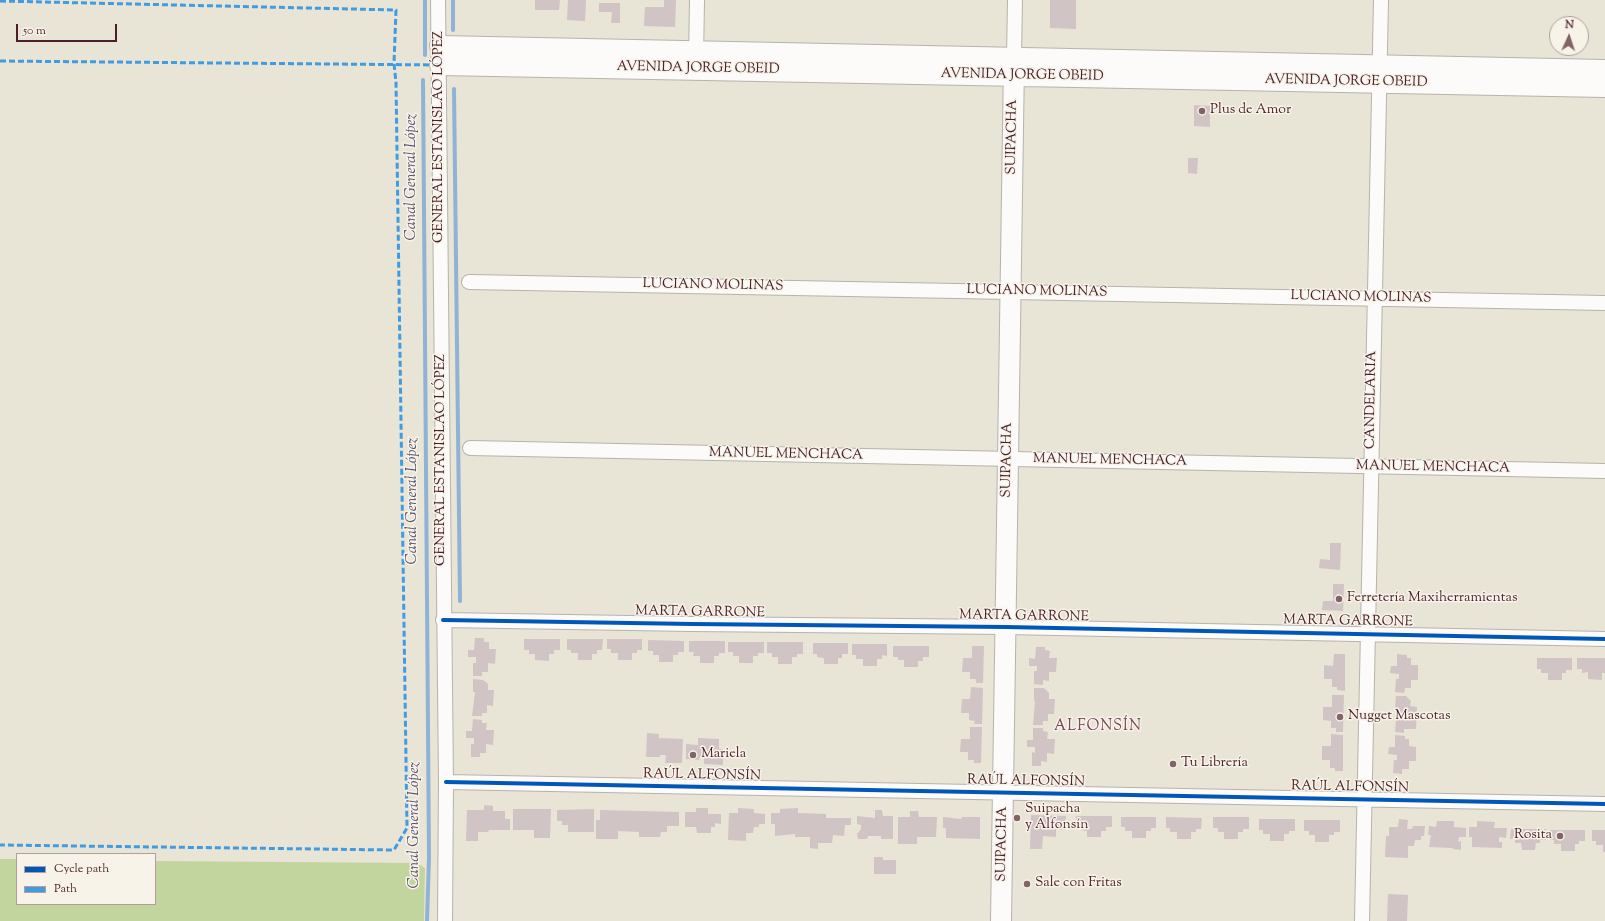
<!DOCTYPE html>
<meta charset="utf-8">
<style>
body{margin:0}
#map{position:relative;width:1605px;height:921px;overflow:hidden;background:#e8e4d6;font-family:"Sorts Mill Goudy",serif}
canvas{display:block}
.legend{position:absolute;left:16px;top:853px;width:140px;height:52px;box-sizing:border-box;background:#f7f3e8;border:1px solid #b29e9c;margin:0;padding:5px 7px;list-style:none;font-size:12px;color:#4a1f2b}
.legend li{display:flex;align-items:center;gap:8px;height:20px}
.legend b{width:20px;border:1px solid #b29e9c}
.north{position:absolute;left:1549px;top:16px;width:40px;height:40px;box-sizing:border-box;background:#f7f3e8;border:1px solid #b29e9c;border-radius:50%;rotate:3deg;font-size:11px;font-weight:700;line-height:16px;text-align:center;color:#4a1f2b}
.north::after{content:'';display:block;margin:auto;width:14px;height:18px;background:#816467;clip-path:polygon(50% 0,100% 100%,50% 72%,0 100%)}
.scale{position:absolute;left:16px;top:24px;width:101px;height:18px;box-sizing:border-box;border:2px solid #4a1f2b;border-top:0;padding-left:5px;font-size:12px;line-height:14px;white-space:nowrap;color:#4a1f2b;-webkit-text-stroke:3px #f7f3e8;paint-order:stroke}
</style>
<div id="map">
<canvas width="1605" height="921"></canvas>
<ul class="legend">
<li><b style="height:5px;background:#0057b8"></b>Cycle path</li>
<li><b style="height:5px;background:#409be1"></b>Path</li>
</ul>
<div class="north">N</div>
<div class="scale">50 m</div>
</div>
<script>
const c = document.querySelector('canvas').getContext('2d');
c.lineJoin = 'round';
function paint(path, color) { c.fillStyle = color; c.fill(path, 'evenodd'); }
const poly = rows => new Path2D(rows.map(r => 'M' + r).join(''));
function strokePath(path, color, width, dash) { c.strokeStyle = color; c.lineWidth = width; c.lineCap = dash ? 'butt' : 'round'; c.setLineDash(dash || []); c.stroke(path); }
function write(font, color, halo, rows, align = 'center') {
  c.font = font + ' "Sorts Mill Goudy",serif'; c.lineWidth = 3; c.setLineDash([]); c.textBaseline = 'middle'; c.strokeStyle = halo; c.fillStyle = color; for (const [text, x, y, turn = 0] of rows) {
    c.save(); c.translate(x, y); c.rotate((+turn || 0) * Math.PI / 180); c.textAlign = isNaN(turn) ? turn : align; if (halo) c.strokeText(text, 0, 0); c.fillText(text, 0, 0); c.restore();
  }
}
paint(poly([
 [0,859,17,859,17,904,155,904,155,861,417,863,425,868,424,921,0,921]
]), '#c3d59f');
strokePath(poly([
 [425,0,425,55],
 [453,0,453,30],
 [423,80,429,858,427,921],
 [454,89,460,601]
]), '#90b2d5', 4);
paint(poly([
 [535,0,560,0,559,10,535,10],
 [568,0,586,0,585,21,567,20],
 [664,0,676,0,675,27,644,26,645,7,664,7],
 [1050,0,1076,0,1076,29,1050,28],
 [599,3,620,3,620,23,611,23,612,12,599,12],
 [1194,105,1210,106,1210,127,1194,126],
 [1188,158,1198,158,1197,174,1188,173],
 [1330,543,1341,543,1340,570,1319,568,1320,559,1330,560],
 [1333,584,1344,584,1343,611,1322,610,1323,601,1333,601],
 [475,638,484,638,484,642,489,642,489,649,496,649,495,664,488,663,488,672,482,672,482,676,473,676,473,663,476,663,476,657,468,657,468,650,474,650],
 [524,639,560,639,560,650,554,650,554,654,549,654,549,661,535,660,535,654,529,654,529,650,524,650],
 [567,639,603,639,602,650,597,650,597,654,592,654,592,660,578,660,578,653,571,653,571,650,567,650],
 [607,639,642,639,642,650,637,650,637,653,632,653,632,660,618,660,618,653,611,653,611,649,607,649],
 [648,640,684,641,684,652,678,652,678,655,673,655,673,662,659,662,659,655,653,655,653,651,648,651],
 [689,641,725,641,725,653,719,653,719,656,714,656,714,663,700,663,700,656,693,656,694,652,689,652],
 [728,642,764,642,764,653,758,653,758,656,753,656,753,663,739,663,739,656,733,656,733,652,728,652],
 [767,642,803,642,803,654,797,654,797,657,792,657,792,664,778,664,778,657,772,657,772,653,767,653],
 [813,643,848,643,848,654,842,654,842,658,838,658,838,664,824,664,824,658,817,657,817,654,813,654],
 [852,644,887,644,887,656,882,655,882,659,877,659,877,666,863,666,863,659,856,659,856,655,852,655],
 [893,646,929,646,929,657,923,657,923,661,918,661,918,667,904,667,904,660,898,660,898,657,893,657],
 [972,646,984,646,983,683,976,683,976,679,970,679,970,672,962,672,963,658,972,658],
 [1036,647,1045,647,1045,650,1050,651,1049,658,1057,658,1056,672,1049,672,1049,681,1043,680,1043,685,1034,684,1034,671,1037,671,1037,666,1029,666,1029,658,1035,659],
 [1334,654,1345,654,1345,691,1337,690,1337,687,1332,687,1332,679,1324,679,1324,665,1333,666],
 [1397,654,1407,655,1407,658,1411,658,1411,665,1418,665,1418,680,1411,680,1411,688,1405,688,1404,693,1395,692,1396,679,1399,679,1399,674,1390,673,1391,666,1397,666],
 [1537,658,1572,658,1572,670,1566,670,1566,673,1562,673,1562,680,1548,680,1548,673,1541,673,1541,669,1537,669],
 [1577,658,1605,658,1605,673,1602,673,1602,680,1588,679,1588,672,1582,673,1582,669,1577,669],
 [473,679,483,680,488,684,488,690,494,690,493,706,487,705,487,713,482,713,482,716,472,716,475,692,473,692],
 [971,687,983,688,982,724,974,724,975,721,969,720,969,713,961,713,962,699,970,699],
 [1034,688,1044,688,1049,693,1049,699,1055,699,1054,714,1048,714,1048,721,1043,721,1043,725,1033,725,1035,701,1034,701],
 [1332,695,1344,695,1343,732,1336,732,1336,728,1331,728,1331,721,1323,720,1323,707,1332,707],
 [1396,696,1406,696,1411,701,1410,706,1417,707,1416,729,1404,729,1404,733,1395,732,1397,709,1395,708],
 [473,719,482,720,482,723,487,723,486,730,494,730,493,745,486,744,486,753,480,753,480,757,471,757,471,744,474,744,474,738,466,738,466,731,472,731],
 [970,727,982,727,981,763,974,763,974,760,968,760,968,752,960,752,961,739,970,739],
 [1033,728,1043,728,1043,731,1048,732,1047,739,1055,739,1054,754,1047,753,1047,762,1041,761,1041,766,1032,766,1032,752,1035,753,1035,747,1027,747,1027,740,1033,740],
 [647,733,659,734,659,738,683,739,682,763,665,763,666,755,660,755,660,757,646,757],
 [1331,734,1343,735,1343,771,1335,771,1335,768,1330,768,1330,760,1322,760,1322,746,1331,746],
 [1395,735,1405,736,1405,739,1409,739,1409,746,1416,747,1416,761,1409,761,1409,769,1402,769,1402,774,1393,773,1394,760,1397,760,1397,755,1388,754,1389,747,1395,747],
 [698,738,719,739,719,749,723,749,723,765,704,764,704,757,700,757,699,760,686,759,686,744,698,745],
 [484,805,493,806,493,811,505,811,505,819,510,819,510,830,489,830,488,832,478,832,478,841,466,841,467,810,484,810],
 [696,808,708,808,708,814,721,814,721,824,715,823,715,827,711,827,711,833,697,833,696,827,685,827,685,812,696,812],
 [738,808,754,809,754,813,765,814,765,824,759,824,759,827,754,827,753,833,746,833,746,841,728,840,729,813,738,813],
 [798,808,798,813,826,814,826,818,851,818,851,825,845,825,844,836,833,835,832,843,818,843,818,849,810,848,810,837,795,837,795,834,775,836,775,824,771,824,771,813,780,813,780,809],
 [513,809,551,809,550,838,534,838,534,830,513,830],
 [594,809,594,832,568,832,568,825,562,825,562,821,557,821,557,810],
 [600,810,679,812,679,826,667,826,667,832,661,832,660,837,639,837,639,832,618,831,618,839,596,839,596,820,600,820],
 [875,810,882,810,883,816,893,816,893,839,881,839,881,836,868,836,867,839,858,839,857,834,861,829,861,825,857,824,857,816,875,818],
 [910,811,918,811,919,817,937,817,936,837,917,837,917,844,898,844,898,817,910,817],
 [1031,815,1066,816,1065,830,1056,829,1056,837,1043,836,1042,849,1030,849],
 [1076,816,1112,816,1112,827,1106,827,1106,831,1101,831,1101,837,1087,837,1087,831,1081,830,1081,827,1076,826],
 [943,817,961,819,962,817,980,817,980,839,946,838,946,828,943,828],
 [1121,817,1156,817,1156,828,1151,828,1151,831,1146,831,1146,838,1132,838,1132,831,1125,831,1125,827,1121,827],
 [1166,817,1202,818,1201,829,1196,829,1196,832,1191,832,1191,839,1177,839,1177,832,1170,832,1170,828,1166,828],
 [1213,817,1249,817,1249,829,1243,829,1243,832,1238,832,1238,839,1224,839,1224,832,1218,832,1218,828,1213,828],
 [1259,819,1295,819,1295,831,1289,831,1289,834,1284,834,1284,841,1270,841,1270,834,1263,834,1263,830,1259,830],
 [1399,819,1408,820,1407,829,1412,829,1413,826,1425,826,1424,836,1421,836,1421,840,1415,840,1414,846,1408,846,1408,858,1385,857,1386,836,1389,836,1389,827,1398,827],
 [1304,820,1340,820,1340,832,1334,832,1334,835,1329,835,1329,842,1315,842,1315,835,1309,835,1309,831,1304,831],
 [1437,821,1454,821,1454,827,1466,828,1466,837,1459,837,1458,842,1461,841,1461,850,1453,849,1453,848,1429,847,1431,835,1428,835,1429,826,1436,827],
 [1477,821,1495,822,1494,828,1507,828,1506,838,1499,837,1499,842,1502,842,1502,848,1472,847,1472,837,1469,837,1469,827,1477,827],
 [1511,829,1546,829,1546,840,1540,840,1540,843,1536,843,1535,850,1522,850,1521,843,1515,843,1515,839,1510,839],
 [1550,830,1585,830,1585,841,1579,841,1579,844,1575,844,1575,851,1561,851,1561,844,1554,844,1554,840,1550,840],
 [1592,830,1605,830,1605,852,1603,852,1603,845,1596,845,1596,841,1592,841],
 [874,857,883,857,883,860,896,860,896,874,874,874],
 [1388,894,1408,895,1407,921,1387,921]
]), '#d1c4c4');
const minor = poly([
 [438,0,446,782,445,921],
 [1014,58,1015,0],
 [696,59,697,0],
 [469,282,1605,303],
 [470,448,1605,471],
 [443,620,692,624,1006,627,1605,639],
 [446,782,1605,804],
 [1362,921,1381,0]
]);
const secondary = poly([
 [440,46,1605,70],
 [440,65,1605,87],
 [1001,921,1014,62]
]);
strokePath(minor, '#b9b2ab', 16);
strokePath(secondary, '#b9b2ab', 22);
strokePath(minor, '#fcfbf9', 14);
strokePath(secondary, '#fcfbf9', 20);
strokePath(poly([
 [0,1,396,10,394,63,396,83,407,828,394,850,0,845],
 [0,61,440,65]
]), '#409be1', 3, [6, 3]);
strokePath(poly([
 [443,620,692,624,1006,627,1605,639],
 [446,782,1605,804]
]), '#0057b8', 4);
for (const [x, y, r, color] of [
 [1202,111,4,"#816467"],
 [1339,599,4,"#816467"],
 [1340,717,4,"#816467"],
 [693,755,4,"#816467"],
 [1173,764,4,"#816467"],
 [1017,818,4,"#816467"],
 [1560,836,4,"#816467"],
 [1027,884,4,"#816467"]
]) { const dot = new Path2D(); dot.arc(x, y, r, 0, 2 * Math.PI); c.fillStyle = color; c.fill(dot); strokePath(dot, '#f7f3e8', 1.5); }
write('14px', '#4a1f2b', '#f7f3e8', [
 ["AVENIDA JORGE OBEID",698,69,1],
 ["AVENIDA JORGE OBEID",1022,76,1],
 ["AVENIDA JORGE OBEID",1346,82,1],
 ["GENERAL ESTANISLAO LÓPEZ",440,137,-90],
 ["SUIPACHA",1013,137,-89],
 ["LUCIANO MOLINAS",713,286,1],
 ["LUCIANO MOLINAS",1037,292,1],
 ["LUCIANO MOLINAS",1361,298,1],
 ["CANDELARIA",1372,400,-89],
 ["MANUEL MENCHACA",786,455,1],
 ["GENERAL ESTANISLAO LÓPEZ",442,460,-90],
 ["SUIPACHA",1008,460,-89],
 ["MANUEL MENCHACA",1110,461,1],
 ["MANUEL MENCHACA",1433,468,1],
 ["MARTA GARRONE",700,613,1],
 ["MARTA GARRONE",1024,617,1],
 ["MARTA GARRONE",1348,622,1],
 ["RAÚL ALFONSÍN",702,776,1],
 ["RAÚL ALFONSÍN",1026,782,1],
 ["RAÚL ALFONSÍN",1350,788,1],
 ["SUIPACHA",1003,844,-89]
]);
write('14px', '#4a1f2b', '#f7f3e8', [
 ["Plus de Amor",1210,111],
 ["Ferretería Maxiherramientas",1347,599],
 ["Nugget Mascotas",1348,717],
 ["Mariela",701,755],
 ["Tu Librería",1181,764],
 ["Suipacha",1025,810],
 ["y Alfonsín",1025,826],
 ["Rosita",1552,836,"right"],
 ["Sale con Fritas",1035,884]
], 'left');
write('italic 15px', '#57516f', '#f7f3e8', [
 ["Canal General López",412,177,-90],
 ["Canal General López",413,501,-90],
 ["Canal General López",415,825,-90]
]);
c.letterSpacing = '1px';
write('15px', '#7a485c', '#f7f3e8', [
 ["ALFONSÍN",1098,727]
]);
c.letterSpacing = '0px';
</script>
